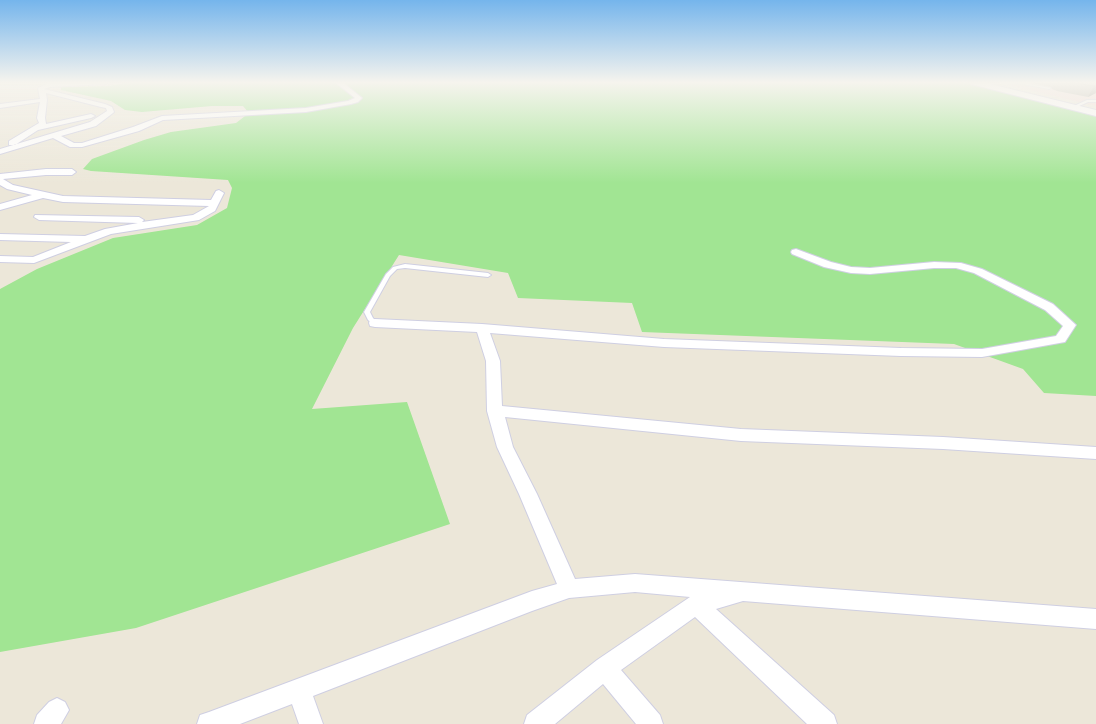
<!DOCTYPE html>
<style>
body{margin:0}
canvas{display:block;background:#ece7d9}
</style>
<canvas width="1096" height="724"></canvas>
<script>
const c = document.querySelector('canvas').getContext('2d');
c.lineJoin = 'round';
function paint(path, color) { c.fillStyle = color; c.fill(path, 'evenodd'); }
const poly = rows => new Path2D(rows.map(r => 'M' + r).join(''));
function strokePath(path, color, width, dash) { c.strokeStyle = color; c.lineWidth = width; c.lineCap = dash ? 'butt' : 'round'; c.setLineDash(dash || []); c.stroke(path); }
paint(poly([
 [996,82,1096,82,1096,106,1083,103]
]), '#f3d9d6');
paint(poly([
 [131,82,967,82,1096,116,1096,396,1044,393,1023,369,954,344,642,332,632,303,518,298,508,273,399,255,353,328,312,409,407,402,450,524,136,628,0,652,0,289,37,269,113,238,197,225,227,208,232,188,228,180,91,171,83,169,92,159,144,140,171,132,236,123,249,113,243,106,212,106,142,112,125,110,111,101,61,90,61,87,108,86]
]), '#a1e593');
const service = poly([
 [1012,82,1018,82,1051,88,1049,89,1012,82],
 [1087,100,1096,100,1096,102,1088,102,1077,107,1074,106,1087,100],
 [405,264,488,273,491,275,488,277,405,268,397,269,390,276,370,312,373,318,378,323,375,325,373,324,368,320,364,312,386,274,393,267,405,264]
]);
const minor = poly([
 [51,82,109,82,106,84,50,87,44,89,105,104,112,107,114,112,113,113,96,126,61,136,74,143,82,143,133,127,162,116,306,108,348,101,355,98,335,82,342,82,362,98,358,102,351,104,306,112,163,120,139,131,82,147,70,147,53,138,0,154,0,149,90,122,107,111,106,108,101,107,46,93,47,100,45,118,46,124,91,114,95,116,91,118,38,130,15,145,9,145,9,141,39,123,37,118,40,102,0,108,0,104,40,99,38,88,51,82],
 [46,169,72,169,76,172,72,175,46,175,3,179,13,185,63,196,211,200,216,191,219,190,224,193,215,211,199,220,111,234,34,263,0,262,0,256,33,257,71,242,0,240,0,234,85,236,105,229,138,223,39,220,34,217,35,215,139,217,144,220,142,222,193,215,209,206,63,202,43,198,0,210,0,204,32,195,7,189,0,185,0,174,46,169],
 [796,249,831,262,851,267,870,268,934,262,961,263,982,269,1053,304,1076,325,1065,342,982,357,901,356,664,347,490,333,500,361,502,406,741,429,943,437,1096,447,1096,459,943,449,741,441,505,417,513,447,537,494,575,579,635,574,1096,609,1096,629,743,601,716,609,834,715,837,724,807,724,695,617,621,670,660,715,663,724,636,724,603,684,555,724,524,724,527,715,597,660,690,597,635,592,569,598,532,611,313,696,323,724,299,724,292,704,240,724,197,724,200,715,209,712,532,591,557,584,519,494,497,447,487,411,486,361,477,332,375,327,370,326,369,323,370,320,375,319,482,324,664,339,901,348,982,349,1056,336,1063,326,1045,310,974,273,956,268,934,268,870,274,851,273,824,267,792,254,791,252,792,250,796,249],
 [57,698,65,702,69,710,61,724,34,724,37,715,49,702,57,698]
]);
const tertiary = poly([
 [970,82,982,82,1096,110,1096,116,971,84,970,82]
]);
strokePath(service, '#cfcfe2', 2);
strokePath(minor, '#cfcfe2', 2);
strokePath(tertiary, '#cfcfe2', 2);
paint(service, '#fff');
paint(minor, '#fff');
paint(tertiary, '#fff');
paint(poly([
 [1028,82,1096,82,1096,93,1088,97,1057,91,1052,89,1051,87]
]), '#aba89f');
paint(poly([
 [1096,85,1096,93,1088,97,1094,86]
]), '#8b8882');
const building = poly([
 [1070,82,1096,82,1096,85,1094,86,1070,82]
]);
paint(building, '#c7c3b9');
strokePath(building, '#8b8882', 1);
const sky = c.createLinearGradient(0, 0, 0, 183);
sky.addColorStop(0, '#75b5ec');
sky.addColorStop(0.45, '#f6f4ee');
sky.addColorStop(1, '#f6f4ee00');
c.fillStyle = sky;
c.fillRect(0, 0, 1096, 183);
</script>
